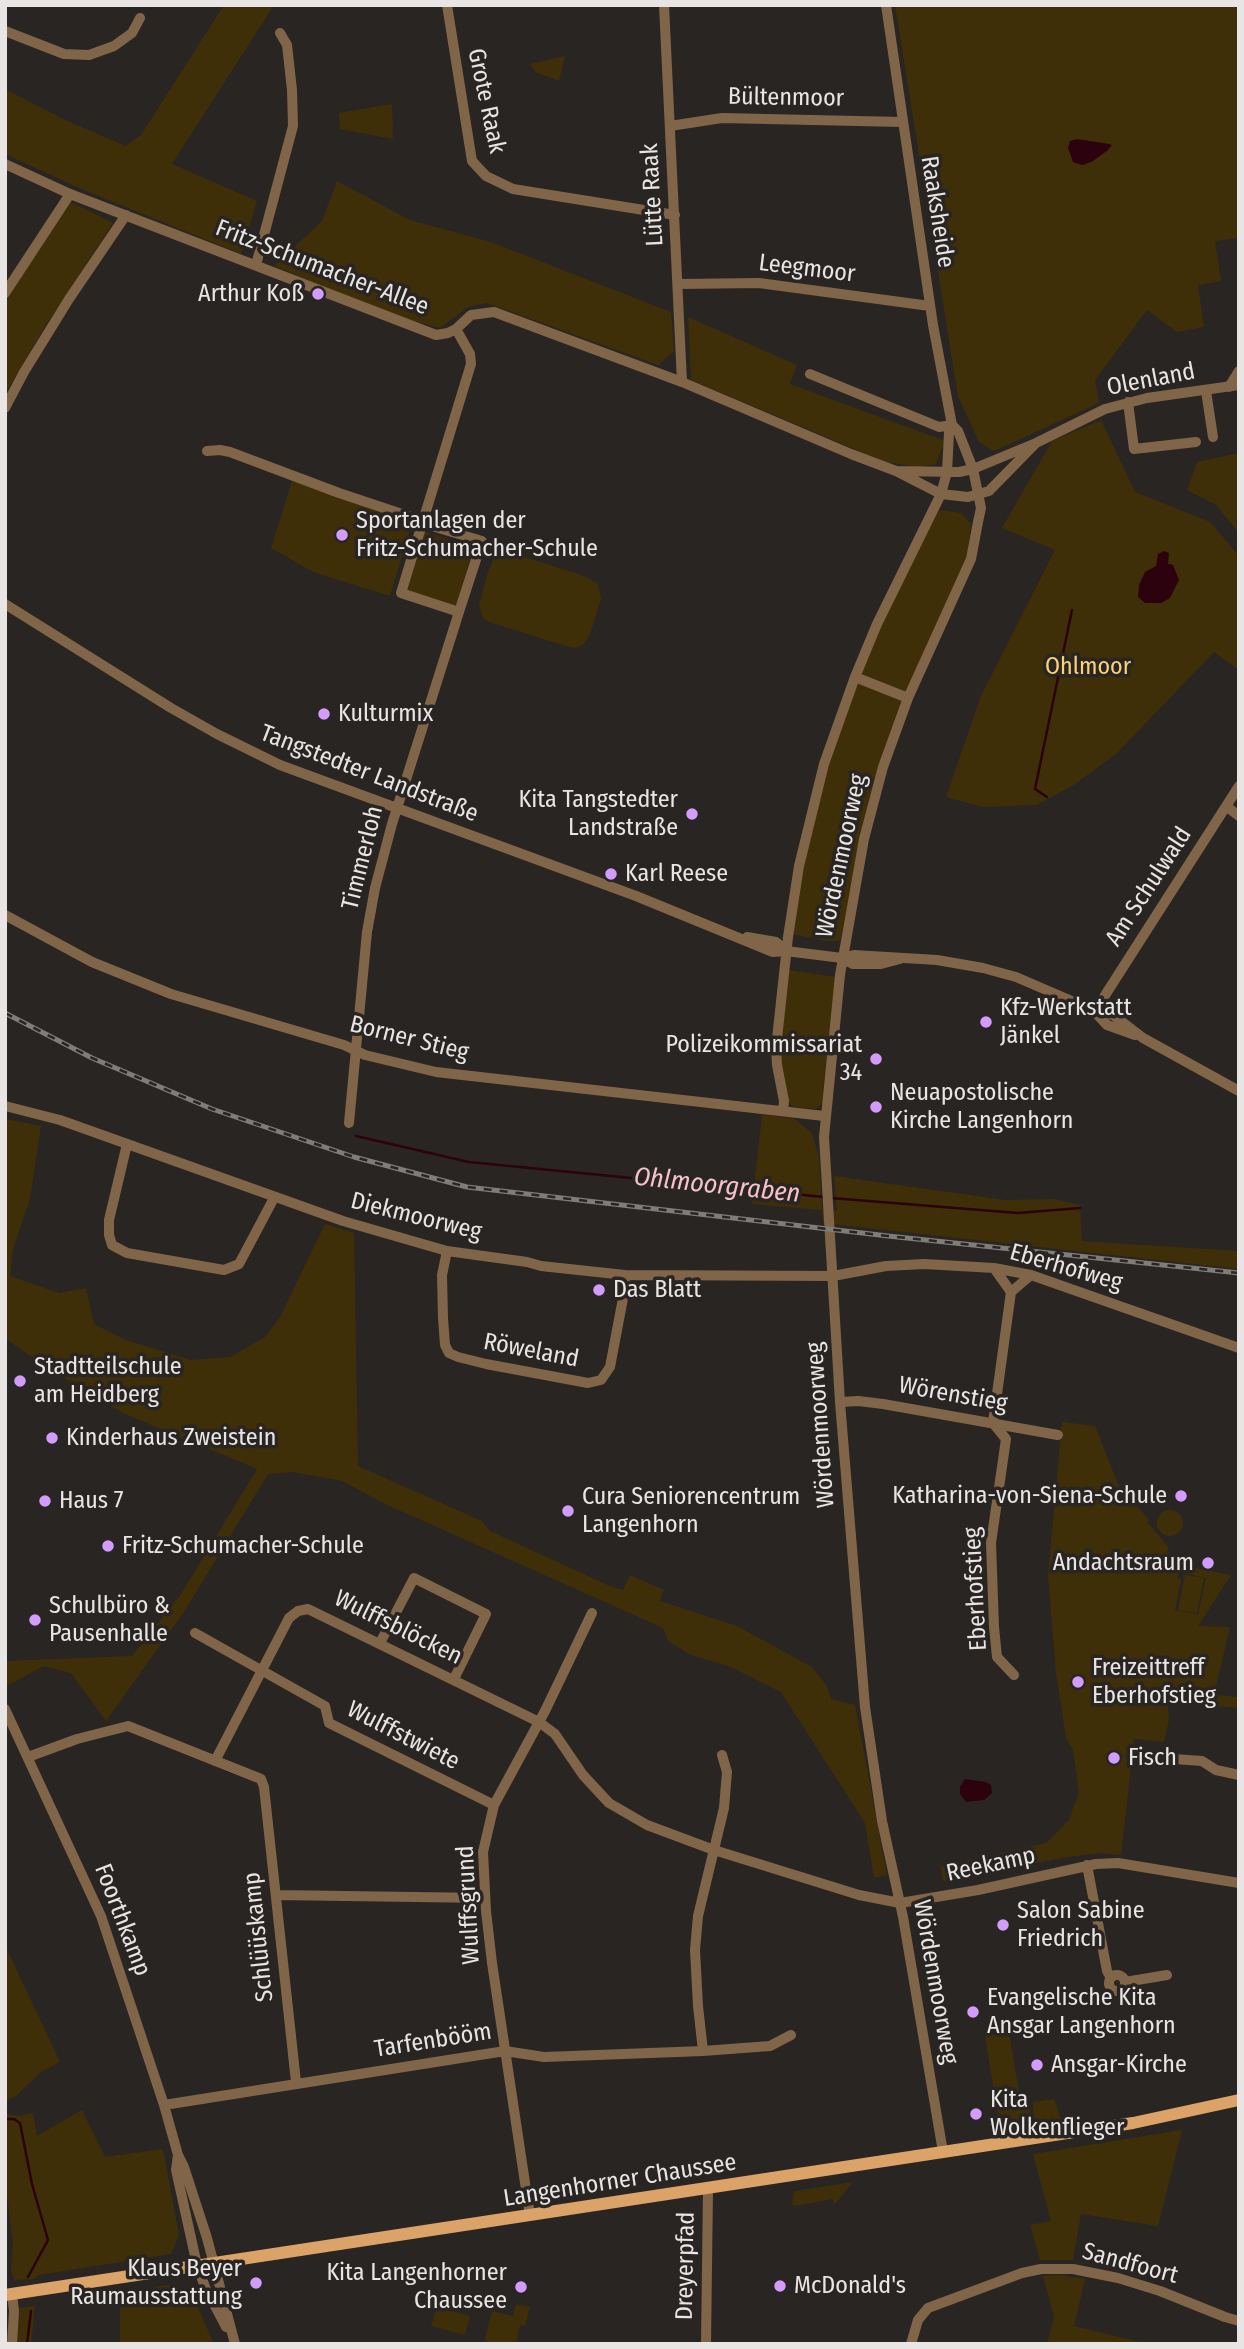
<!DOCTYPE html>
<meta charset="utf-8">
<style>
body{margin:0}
#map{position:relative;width:1244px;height:2349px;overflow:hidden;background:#292523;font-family:"Fira Sans Condensed",sans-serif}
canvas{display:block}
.frame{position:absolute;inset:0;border:7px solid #e8e5e4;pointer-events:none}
</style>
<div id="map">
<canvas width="1244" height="2349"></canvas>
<div class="frame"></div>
</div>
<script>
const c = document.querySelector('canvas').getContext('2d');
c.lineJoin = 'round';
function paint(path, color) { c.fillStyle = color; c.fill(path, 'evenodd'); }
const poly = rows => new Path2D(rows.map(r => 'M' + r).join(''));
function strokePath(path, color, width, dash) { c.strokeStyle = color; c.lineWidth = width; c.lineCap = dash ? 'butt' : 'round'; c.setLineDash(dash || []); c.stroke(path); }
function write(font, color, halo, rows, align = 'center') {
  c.font = font + ' "Fira Sans Condensed",sans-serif'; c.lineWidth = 7; c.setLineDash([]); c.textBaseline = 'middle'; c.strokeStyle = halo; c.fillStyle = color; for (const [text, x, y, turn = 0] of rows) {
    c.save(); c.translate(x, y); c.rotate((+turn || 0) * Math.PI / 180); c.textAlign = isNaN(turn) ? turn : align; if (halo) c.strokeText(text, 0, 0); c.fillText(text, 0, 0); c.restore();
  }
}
paint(poly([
 [224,5,274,5,172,164,257,201,241,254,79,188,5,154,5,89,65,120,126,146,141,135],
 [895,5,1239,5,1239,238,1215,241,1221,281,1198,285,1204,327,1177,332,1147,310,1095,380,1099,403,994,451,979,442,958,396],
 [565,56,559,81,535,72,530,64],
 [392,104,393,139,340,129,339,113],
 [337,181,410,220,491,242,671,312,674,351,658,365,487,303,468,307,440,328,392,315,274,266,322,221],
 [71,202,113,223,46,325,5,394,5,300],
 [688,317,797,365,790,384,945,441,936,464,919,467,885,462,691,380],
 [1101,420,1135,492,1210,522,1239,556,1239,670,1214,652,1116,754,1075,784,1037,805,983,807,946,797,981,696,1055,550,1002,528,1052,441],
 [1239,453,1239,533,1215,504,1187,490,1197,462],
 [292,481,412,522,390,596,313,572,271,548],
 [939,510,961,513,971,524,967,557,868,807,840,941,827,941,792,934,810,832,828,768,863,668,894,597],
 [422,531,474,547,456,606,404,590],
 [503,553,512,553,587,577,598,584,601,599,590,634,584,644,576,648,569,647,489,622,483,618,479,605,488,572,494,558],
 [788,970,836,977,823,1090,826,1090,822,1104,816,1109,793,1107,786,1099,780,1057],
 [762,1115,793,1118,812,1133,819,1157,822,1210,837,1211,834,1176,1005,1200,1054,1199,1080,1205,1082,1241,1239,1251,1239,1269,823,1223,822,1210,752,1204],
 [5,1119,41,1126,30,1199,13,1249,10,1276,59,1293,86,1288,94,1324,126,1340,191,1360,230,1357,265,1337,280,1317,325,1224,354,1233,358,1466,482,1521,490,1531,610,1586,623,1590,630,1575,664,1590,660,1601,737,1626,812,1667,827,1686,831,1699,855,1705,887,1875,874,1878,865,1823,781,1692,731,1667,691,1655,668,1641,663,1628,383,1503,343,1481,292,1472,268,1474,184,1612,106,1721,71,1673,44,1666,7,1686,5,1661,132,1656,181,1594,257,1469,125,1414,49,1369,5,1338],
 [1062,1422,1095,1426,1118,1484,1149,1520,1147,1522,1169,1548,1167,1551,1171,1556,1180,1565,1177,1578,1181,1579,1175,1610,1198,1614,1206,1578,1183,1573,1185,1566,1231,1575,1198,1626,1230,1627,1214,1695,1239,1697,1239,1708,1213,1706,1214,1696,1167,1694,1169,1719,1164,1742,1134,1739,1121,1855,1100,1853,1068,1857,943,1881,941,1866,1046,1843,1069,1820,1079,1792,1073,1750,1066,1738,1056,1673,1048,1576],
 '1157 1523a13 13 0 1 1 26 0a13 13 0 1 1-26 0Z',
 [1185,1575,1204,1578,1197,1613,1178,1610],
 [5,1945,60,2062,41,2072,16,2096,5,2101],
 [1009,2032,1020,2098,1028,2098,1031,2123,1000,2128,985,2036],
 [1054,2099,1061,2119,1033,2122,1033,2102],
 [82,2110,105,2157,163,2149,179,2235,171,2254,38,2275,34,2279,14,2280,11,2270,13,2246,5,2178,5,2114,20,2116,33,2113,37,2136],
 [1182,2130,1158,2226,1081,2214,1073,2260,1040,2260,1030,2225,1051,2221,1033,2154],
 [853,2182,835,2204,832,2199,795,2206,792,2205,794,2191],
 [1060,2275,1085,2279,1074,2326,1148,2344,1047,2344,1054,2317,1043,2276],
 [168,2285,191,2293,193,2296,214,2344,120,2344,120,2293],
 [516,2304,530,2307,525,2326,520,2325,516,2344,484,2344,492,2311,513,2316],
 [35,2306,31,2344,16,2344,18,2308],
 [437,2307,470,2316,465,2335,431,2326]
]), '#3f2f08');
paint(poly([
 [1077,139,1109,144,1112,145,1108,150,1093,161,1083,165,1078,164,1073,162,1068,148,1070,141],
 [1164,551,1169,553,1168,564,1173,565,1179,580,1170,598,1161,603,1145,603,1138,597,1139,585,1145,572,1156,566,1158,554],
 [965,1779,986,1782,991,1785,992,1793,984,1800,966,1802,960,1794,960,1787]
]), '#2c020e');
strokePath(poly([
 [1047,797,1035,789,1072,610],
 [356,1136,469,1162,824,1197],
 [831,1198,1018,1213,1080,1208],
 [5,2119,14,2119,20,2123,32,2184,48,2240,28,2277],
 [27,2344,31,2311]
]), '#2c020e', 2.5);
strokePath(poly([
 [447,5,472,161,486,176,513,189,675,215],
 [664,5,682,382],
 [5,31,64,54,89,55,114,46,132,33,140,18],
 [670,126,722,118,902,122],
 [5,164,70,194,436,335,448,333,456,329,471,315,494,312,682,382,851,454,896,471,941,494,968,497,989,491,1036,443],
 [256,265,293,126,292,90,287,45,280,33],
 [679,284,759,283,930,306],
 [5,293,70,194],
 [810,374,939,427,952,425],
 [1229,387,1239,371],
 [1206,391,1213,437],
 [1128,402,1134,449,1196,442],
 [5,408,24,372,69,299,126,215],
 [207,451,220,450,230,452,339,493,423,521],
 [896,471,959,472,973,469,1036,443,1105,409,1147,398,1239,385],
 [422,523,482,541,459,612],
 [5,604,171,708,217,734,280,765,636,896,773,952,786,951,842,958,853,964,881,964,900,959],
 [855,677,908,698],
 [1226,806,1239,816],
 [5,915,92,962,171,994,344,1045,365,1055,436,1072,824,1116],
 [747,937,776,942,786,951],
 [842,958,854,955,937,960,983,968,1016,977,1095,1011,1113,1015,1143,1038,1239,1091],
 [1095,1011,1239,786],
 [1095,1012,1107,1025,1135,1035],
 [5,1106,60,1120,343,1221,447,1251,527,1262,541,1266,625,1275,833,1276,886,1266,924,1264,994,1268,1031,1275,1239,1348],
 [783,1111,784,1101,777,1065,776,1048,788,937,799,866,824,764,855,677,877,624,941,494,947,472,949,433,952,425,933,325,886,5],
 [349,1123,367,932,375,888,392,824,459,612,401,593,471,364,470,354,456,329],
 [127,1144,109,1220,109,1235,112,1245,127,1253,224,1270,239,1264,274,1198],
 [447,1251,442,1275,443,1318,445,1345,449,1353,458,1357,486,1364,588,1383,601,1380,610,1367,624,1293,625,1275],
 [994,1268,1011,1292],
 [840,1402,858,1401,883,1404,1058,1435],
 [195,1633,325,1706,329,1723,494,1805],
 [380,1643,414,1578,486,1614,454,1679],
 [1014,1675,997,1657,994,1627,991,1543,1006,1439,993,1423,1011,1292,1031,1275],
 [5,1709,101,1916,164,2105,178,2155,184,2167,207,2238,235,2344],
 [28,1757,77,1739,128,1726,261,1779,264,1787,296,2082],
 [1174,1759,1202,1761,1216,1770,1239,1775],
 [215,1761,289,1618,298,1611,308,1609,539,1722,555,1734,583,1775,609,1803,647,1825,714,1850,859,1895,900,1903,978,1890,1096,1864,1118,1863,1239,1883],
 [1087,1865,1107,1971,1111,1978],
 [276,1895,485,1898],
 '1109 1983a8 8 0 1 1 16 0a8 8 0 1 1-16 0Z',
 [1125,1982,1167,1975],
 [703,2051,698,2006,695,1950,698,1916,724,1808,727,1772,722,1755],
 [164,2105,505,2051,544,2057,703,2051,770,2046,791,2035],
 [943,2152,903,1917,882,1821,865,1707,840,1402,824,1137,840,975,864,839,883,767,908,698,971,559,978,522,981,508,973,469,958,431,952,425],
 [178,2155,176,2170,197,2265,205,2287,226,2327],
 [530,2216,492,1963,486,1911,483,1852,494,1805,545,1711,592,1613],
 [12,2294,14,2311,12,2344],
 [706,2344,708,2189],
 [911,2344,918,2320,928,2308,1022,2273,1041,2269,1073,2269,1118,2278,1160,2291,1225,2317,1239,2321]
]), '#806549', 10);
strokePath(poly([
 [5,2295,1133,2123,1239,2100]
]), '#dca368', 12);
const rail = poly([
 [5,1013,92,1058,212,1109,354,1157,467,1187,888,1236,1239,1273]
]);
strokePath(rail, '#807c7a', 5);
strokePath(rail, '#292523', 2.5, [8]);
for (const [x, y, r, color] of [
 [318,294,7,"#d39cfc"],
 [342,535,7,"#d39cfc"],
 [324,714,7,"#d39cfc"],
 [692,814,7,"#d39cfc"],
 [611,874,7,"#d39cfc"],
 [986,1022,7,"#d39cfc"],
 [876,1059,7,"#d39cfc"],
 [876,1107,7,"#d39cfc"],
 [599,1290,7,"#d39cfc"],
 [20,1381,7,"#d39cfc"],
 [52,1438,7,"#d39cfc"],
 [1181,1496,7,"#d39cfc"],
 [45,1501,7,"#d39cfc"],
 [568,1511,7,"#d39cfc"],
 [108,1546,7,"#d39cfc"],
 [1208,1563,7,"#d39cfc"],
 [35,1620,7,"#d39cfc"],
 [1078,1682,7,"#d39cfc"],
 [1114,1758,7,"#d39cfc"],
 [1003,1925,7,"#d39cfc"],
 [973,2012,7,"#d39cfc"],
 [1037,2065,7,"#d39cfc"],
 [976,2114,7,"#d39cfc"],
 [256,2283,7,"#d39cfc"],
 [780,2286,7,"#d39cfc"],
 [521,2287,7,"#d39cfc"]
]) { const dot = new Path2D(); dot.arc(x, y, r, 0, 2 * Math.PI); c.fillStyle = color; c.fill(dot); strokePath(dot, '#292523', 2.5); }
write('24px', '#e8e5e4', '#292523', [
 ["Bültenmoor",786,98,1],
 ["Grote Raak",486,101,78],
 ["Lütte Raak",653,195,-93],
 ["Raaksheide",937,212,81],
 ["Fritz-Schumacher-Allee",322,268,21],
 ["Leegmoor",807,269,7],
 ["Olenland",1151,380,-11],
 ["Tangstedter Landstraße",369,774,21],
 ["Wördenmoorweg",842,856,-78],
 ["Timmerloh",363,858,-76],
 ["Am Schulwald",1149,887,-57],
 ["Borner Stieg",409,1039,14],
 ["Diekmoorweg",416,1217,14],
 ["Eberhofweg",1066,1268,16],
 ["Röweland",531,1351,11],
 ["Wörenstieg",953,1395,10],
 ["Wördenmoorweg",821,1425,-94],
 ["Eberhofstieg",976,1589,-93],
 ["Wulffsblöcken",398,1628,26],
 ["Wulffstwiete",403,1736,27],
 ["Reekamp",991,1865,-12],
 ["Wulffsgrund",469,1905,-93],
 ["Foorthkamp",122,1920,69],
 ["Schlüüskamp",259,1937,-96],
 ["Wördenmoorweg",935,1982,80],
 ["Tarfenbööm",433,2041,-9],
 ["Langenhorner Chaussee",620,2181,-9],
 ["Sandfoort",1130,2264,15],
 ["Dreyerpfad",686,2266,-89]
]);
write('24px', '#e8e5e4', '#292523', [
 ["Arthur Koß",304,294,"right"],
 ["Sportanlagen der",356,521],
 ["Fritz-Schumacher-Schule",356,549],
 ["Kulturmix",338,714],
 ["Kita Tangstedter",678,800,"right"],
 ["Landstraße",678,828,"right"],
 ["Karl Reese",625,874],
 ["Kfz-Werkstatt",1000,1008],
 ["Jänkel",1000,1036],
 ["Polizeikommissariat",862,1045,"right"],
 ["34",862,1073,"right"],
 ["Neuapostolische",890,1093],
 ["Kirche Langenhorn",890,1121],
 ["Das Blatt",613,1290],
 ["Stadtteilschule",34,1367],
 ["am Heidberg",34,1395],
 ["Kinderhaus Zweistein",66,1438],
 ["Katharina-von-Siena-Schule",1167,1496,"right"],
 ["Cura Seniorencentrum",582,1497],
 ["Langenhorn",582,1525],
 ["Haus 7",59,1501],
 ["Fritz-Schumacher-Schule",122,1546],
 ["Andachtsraum",1194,1563,"right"],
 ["Schulbüro &",49,1606],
 ["Pausenhalle",49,1634],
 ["Freizeittreff",1092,1668],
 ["Eberhofstieg",1092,1696],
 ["Fisch",1128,1758],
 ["Salon Sabine",1017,1911],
 ["Friedrich",1017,1939],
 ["Evangelische Kita",987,1998],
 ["Ansgar Langenhorn",987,2026],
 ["Ansgar-Kirche",1051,2065],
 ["Kita",990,2100],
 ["Wolkenflieger",990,2128],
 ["Klaus Beyer",242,2269,"right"],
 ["Raumausstattung",242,2297,"right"],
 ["Kita Langenhorner",507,2273,"right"],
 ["Chaussee",507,2301,"right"],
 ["McDonald's",794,2286]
], 'left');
write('24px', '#fad176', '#292523', [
 ["Ohlmoor",1088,667]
]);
write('italic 26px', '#f6c3cb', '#292523', [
 ["Ohlmoorgraben",717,1186,6]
]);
</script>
